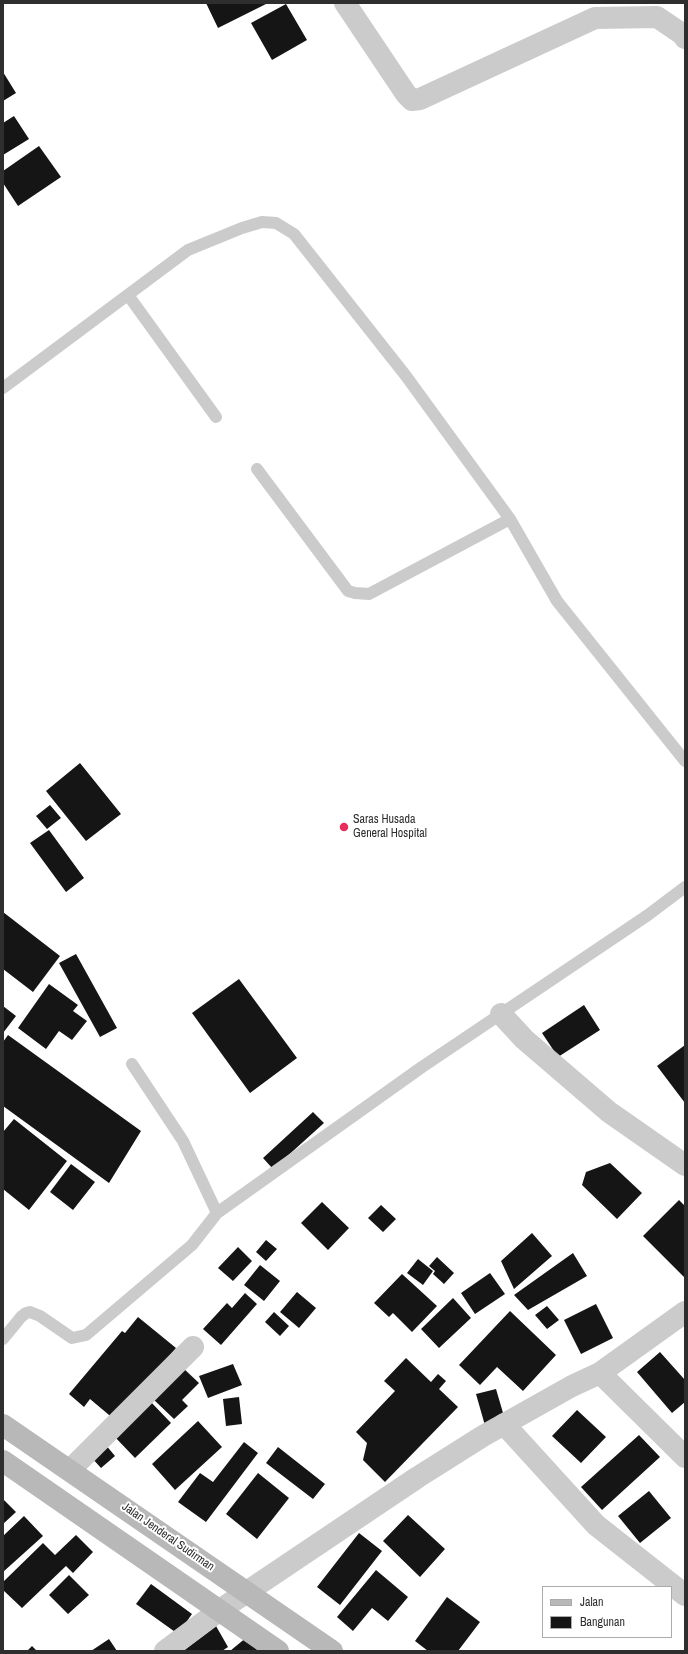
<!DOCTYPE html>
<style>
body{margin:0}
#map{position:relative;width:688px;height:1654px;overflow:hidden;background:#fff;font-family:"Archivo Narrow",sans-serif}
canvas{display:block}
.frame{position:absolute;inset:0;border:4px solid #2e2e2e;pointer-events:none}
.legend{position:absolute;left:542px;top:1586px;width:130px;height:52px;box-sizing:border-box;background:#fff;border:1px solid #ababab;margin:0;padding:5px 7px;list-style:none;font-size:12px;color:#2e2e2e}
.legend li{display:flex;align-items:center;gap:8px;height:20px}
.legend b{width:20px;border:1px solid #ababab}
</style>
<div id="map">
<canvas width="688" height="1654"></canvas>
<div class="frame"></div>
<ul class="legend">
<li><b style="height:5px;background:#b8b8b8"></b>Jalan</li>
<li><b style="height:11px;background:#151515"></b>Bangunan</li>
</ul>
</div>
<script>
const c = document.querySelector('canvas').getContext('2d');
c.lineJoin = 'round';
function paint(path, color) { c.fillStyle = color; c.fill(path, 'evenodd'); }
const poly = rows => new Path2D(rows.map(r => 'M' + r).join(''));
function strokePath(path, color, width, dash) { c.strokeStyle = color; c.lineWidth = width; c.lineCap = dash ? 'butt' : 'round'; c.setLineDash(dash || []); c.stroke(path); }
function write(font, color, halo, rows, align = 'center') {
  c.font = font + ' "Archivo Narrow",sans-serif'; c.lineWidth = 4; c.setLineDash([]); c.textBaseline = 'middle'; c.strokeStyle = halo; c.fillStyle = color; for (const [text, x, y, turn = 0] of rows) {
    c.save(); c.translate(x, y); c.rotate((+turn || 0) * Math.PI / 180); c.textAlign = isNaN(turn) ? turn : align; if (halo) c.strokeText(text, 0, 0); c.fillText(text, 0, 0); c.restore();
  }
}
paint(poly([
 [206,3,268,3,218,28],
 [286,4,307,40,272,60,251,23],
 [3,72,16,93,3,101],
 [14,116,29,139,3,155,3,123],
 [39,146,61,177,18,206,3,183,3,171],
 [80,763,121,814,86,841,46,791],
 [50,805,61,818,47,829,36,816],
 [49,830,84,878,66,892,30,843],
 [3,912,60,956,33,992,3,969],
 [76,954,117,1028,100,1037,59,963],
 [239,979,297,1058,250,1093,192,1013],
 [49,984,78,1005,73,1011,87,1021,72,1040,59,1031,46,1049,18,1028],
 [584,1005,600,1030,558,1057,542,1033],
 [3,1006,16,1016,3,1033],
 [8,1035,141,1131,109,1183,3,1106,3,1042],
 [685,1045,685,1103,657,1066],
 [313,1112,324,1123,273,1169,263,1158],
 [14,1119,67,1161,29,1210,3,1189,3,1132],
 [610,1163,642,1193,617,1219,582,1185,586,1172],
 [71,1164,95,1182,73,1210,50,1192],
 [679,1200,685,1206,685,1278,643,1236],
 [322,1202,349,1228,328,1250,301,1223],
 [381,1205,396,1219,383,1232,368,1218],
 [532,1233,552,1256,514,1289,501,1261],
 [266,1240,277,1249,266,1261,256,1252],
 [238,1247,252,1261,233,1281,218,1268],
 [573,1253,587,1276,528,1310,514,1295],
 [437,1257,454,1273,444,1284,433,1274,435,1271,429,1266],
 [418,1259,433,1271,423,1285,407,1273],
 [260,1265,280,1281,264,1301,244,1285],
 [490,1273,505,1294,475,1314,461,1293],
 [402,1274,437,1306,412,1332,393,1313,389,1317,374,1303],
 [297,1292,316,1308,299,1328,280,1312],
 [245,1293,257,1304,221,1345,203,1329,227,1303,232,1308],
 [453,1298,471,1318,439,1348,421,1329],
 [596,1304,613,1338,581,1354,564,1320],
 [547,1306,559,1320,547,1329,535,1315],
 [510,1311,556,1355,523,1391,497,1367,480,1385,459,1365],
 [274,1312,289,1326,280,1336,265,1322],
 [138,1317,176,1348,115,1420,90,1399,84,1407,69,1394,122,1331,125,1333],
 [660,1352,685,1380,685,1402,672,1413,637,1372],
 [406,1358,431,1382,438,1374,446,1381,439,1389,458,1407,385,1482,363,1460,367,1443,356,1432,395,1391,384,1381],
 [233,1364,242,1385,208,1398,199,1376],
 [182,1367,199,1383,182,1400,188,1406,174,1419,152,1398],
 [496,1389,506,1423,486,1429,476,1394],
 [239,1397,242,1424,226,1426,223,1399],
 [149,1400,171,1423,135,1458,113,1435],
 [577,1410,606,1437,581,1463,552,1436],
 [198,1421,222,1447,175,1490,152,1464],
 [639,1435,660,1457,602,1510,581,1487],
 [244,1442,258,1453,206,1522,178,1502,200,1473,213,1482],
 [105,1444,115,1456,101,1468,91,1457],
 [278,1447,325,1484,313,1499,266,1463],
 [258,1473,289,1498,257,1539,226,1514],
 [649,1491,671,1518,640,1543,618,1516],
 [3,1499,16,1512,3,1524],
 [408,1515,445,1549,420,1577,383,1541],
 [24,1516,43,1536,3,1572,3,1536],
 [359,1533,382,1551,340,1605,317,1587],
 [76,1535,93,1552,73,1573,66,1566,22,1608,3,1590,3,1582,43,1543,55,1555],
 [376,1570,408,1597,388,1621,372,1608,353,1631,337,1617],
 [69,1575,89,1595,68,1614,49,1595],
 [151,1584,192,1614,178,1634,136,1604],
 [447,1597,480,1622,458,1651,428,1651,415,1641],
 [216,1626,228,1647,222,1651,183,1651],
 [247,1637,258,1651,230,1651],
 [109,1639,117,1651,91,1651],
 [32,1646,37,1651,27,1651]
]), '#151515');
strokePath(poly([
 [128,295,216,417],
 [3,388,188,250,242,228,262,222,276,223,294,234,406,376,510,519,557,601,685,761],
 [257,469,348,591,355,593,369,594,510,519],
 [132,1064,183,1141,217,1213],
 [3,1339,21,1317,26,1313,30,1312,40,1316,72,1338,86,1335,192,1245,217,1213,422,1067,648,915,685,887]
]), '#cbcbcb', 12);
strokePath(poly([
 [345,3,406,94,412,100,420,99,595,18,657,17,682,34,685,38],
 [501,1014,524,1039,609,1112,685,1165],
 [600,1373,685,1457],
 [504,1424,596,1525,685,1595],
 [70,1470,193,1347],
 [165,1651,220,1610,418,1477,483,1436,572,1386,600,1373,685,1312]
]), '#cbcbcb', 22);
strokePath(poly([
 [3,1425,332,1651],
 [3,1461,278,1651]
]), '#b8b8b8', 22);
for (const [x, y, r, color] of [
 [344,827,5,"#e72d5b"]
]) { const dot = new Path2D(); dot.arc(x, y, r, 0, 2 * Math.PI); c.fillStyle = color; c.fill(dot); strokePath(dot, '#fff', 1.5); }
write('12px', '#2e2e2e', '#fff', [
 ["Saras Husada",353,820],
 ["General Hospital",353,834]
], 'left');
write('12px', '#2e2e2e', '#fff', [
 ["Jalan Jenderal Sudirman",168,1537,35]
]);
</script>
